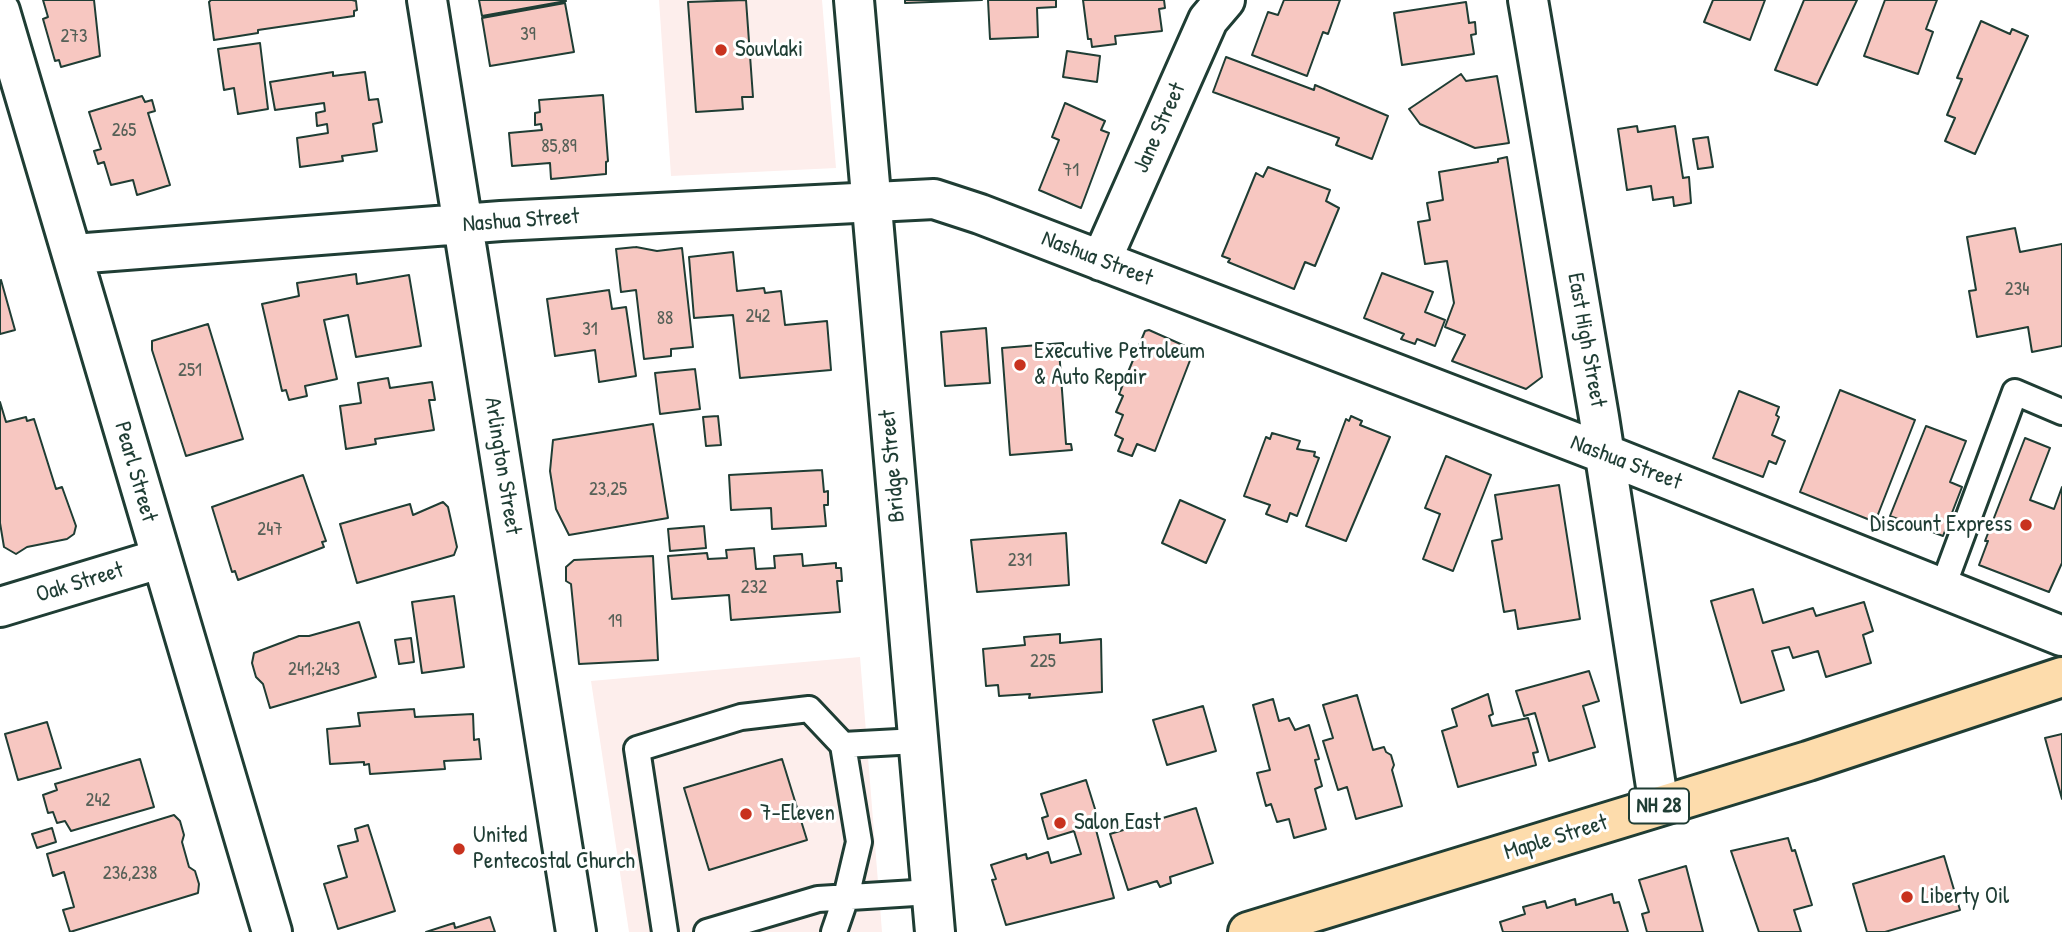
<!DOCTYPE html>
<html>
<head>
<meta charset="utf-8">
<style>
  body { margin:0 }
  canvas { display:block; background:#fff }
</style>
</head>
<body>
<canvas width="2062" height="932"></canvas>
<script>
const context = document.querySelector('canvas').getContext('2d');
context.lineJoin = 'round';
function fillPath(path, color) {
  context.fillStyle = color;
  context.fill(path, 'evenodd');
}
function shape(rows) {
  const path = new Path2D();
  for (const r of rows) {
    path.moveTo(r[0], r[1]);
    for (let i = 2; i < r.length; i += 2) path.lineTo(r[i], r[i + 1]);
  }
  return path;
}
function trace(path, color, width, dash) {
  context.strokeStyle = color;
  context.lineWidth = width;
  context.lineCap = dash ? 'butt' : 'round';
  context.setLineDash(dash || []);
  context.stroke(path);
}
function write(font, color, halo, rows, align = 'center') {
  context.font = font + ' "Patrick Hand",sans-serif';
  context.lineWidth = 6;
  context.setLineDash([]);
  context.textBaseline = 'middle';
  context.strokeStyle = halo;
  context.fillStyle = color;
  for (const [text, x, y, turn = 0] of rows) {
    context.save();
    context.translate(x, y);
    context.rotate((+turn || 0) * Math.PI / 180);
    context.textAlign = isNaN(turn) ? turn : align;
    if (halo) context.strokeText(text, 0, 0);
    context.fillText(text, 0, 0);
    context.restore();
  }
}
fillPath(shape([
  [659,0,822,0,836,168,671,176],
  [860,657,882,932,629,932,591,681]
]), '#fdeeec');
const building = shape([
  [43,0,94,0,100,56,61,67,59,60,55,61,43,19,48,17,43,0],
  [211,0,352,0,356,1,357,10,354,11,354,16,258,30,258,33,214,40,209,2,211,0],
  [479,0,565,0,566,1,482,16,479,0],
  [746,0,753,97,742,97,743,109,696,112,688,2,746,0],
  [905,0,982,0,905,3,905,0],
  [988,0,1056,0,1056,7,1037,8,1038,37,990,39,988,0],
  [1083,0,1164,0,1165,8,1159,9,1162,31,1115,36,1116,44,1092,47,1091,39,1088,39,1083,0],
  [1284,0,1340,0,1328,34,1323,32,1307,76,1252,55,1268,12,1278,15,1284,0],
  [1713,0,1765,0,1750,40,1704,22,1713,0],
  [1804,0,1857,0,1817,85,1775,70,1804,0],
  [1885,0,1937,0,1926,29,1933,32,1918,74,1864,56,1885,0],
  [1466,2,1469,23,1475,22,1476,34,1471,35,1474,54,1402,65,1394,13,1466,2],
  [565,3,574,52,490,66,482,18,565,3],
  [1981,21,2010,34,2012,29,2028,36,1975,154,1945,141,1955,118,1947,115,1962,79,1957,78,1981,21],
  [260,43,268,109,238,114,234,88,224,90,218,49,260,43],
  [1067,51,1100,56,1097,82,1063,77,1067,51],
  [1226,57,1314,90,1315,85,1388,116,1372,159,1336,145,1339,138,1213,92,1226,57],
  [333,72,333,76,365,72,369,100,378,99,382,122,373,124,377,151,342,156,343,161,300,167,297,138,328,133,327,124,317,126,316,113,325,111,324,103,275,110,270,82,333,72],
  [1461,74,1466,81,1497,76,1509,143,1475,148,1420,124,1409,109,1461,74],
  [603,95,608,161,606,162,606,174,551,179,550,163,512,166,509,133,542,130,541,124,535,125,535,113,540,112,539,100,603,95],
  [142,96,145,102,152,100,155,111,148,113,170,185,137,195,133,180,111,185,104,162,98,164,94,151,101,149,89,112,142,96],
  [1065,103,1105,121,1101,130,1109,133,1081,208,1039,190,1059,140,1052,137,1065,103],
  [1637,126,1638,132,1675,126,1683,178,1689,177,1691,203,1674,206,1673,197,1653,200,1651,186,1627,190,1618,129,1637,126],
  [1708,137,1713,167,1698,169,1693,139,1708,137],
  [1507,157,1542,377,1526,389,1452,361,1465,335,1445,327,1454,303,1447,261,1425,264,1418,222,1430,220,1427,203,1443,200,1439,172,1498,162,1498,159,1507,157],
  [1268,167,1330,190,1326,201,1339,208,1315,266,1305,262,1294,289,1228,262,1230,259,1222,256,1256,173,1263,177,1268,167],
  [2015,228,2020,252,2062,244,2062,346,2032,352,2028,327,1977,337,1969,291,1976,290,1967,237,2015,228],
  [636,247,657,251,682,248,693,347,671,349,671,356,644,359,636,290,621,292,616,249,636,247],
  [733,252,737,291,764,288,765,293,781,291,785,325,827,321,831,370,740,378,733,315,694,318,689,257,733,252],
  [1382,273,1433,292,1425,312,1445,320,1435,346,1417,339,1415,344,1401,339,1404,334,1364,318,1382,273],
  [356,274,357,284,409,275,421,346,356,357,348,315,324,320,337,379,305,386,307,396,289,400,286,390,282,391,262,304,299,296,297,283,356,274],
  [1,280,15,330,0,334,0,281,1,280],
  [609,290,612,309,626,307,636,376,599,382,595,350,555,356,547,299,609,290],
  [208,324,243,439,186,456,152,350,152,341,208,324],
  [986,328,990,383,945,386,941,332,986,328],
  [1149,330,1194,350,1155,451,1137,444,1132,456,1118,451,1123,439,1115,435,1123,415,1116,412,1123,396,1119,394,1145,331,1149,330],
  [1063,343,1063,349,1059,350,1066,444,1071,444,1072,450,1010,455,1002,348,1063,343],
  [695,369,700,409,660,414,655,373,695,369],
  [388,378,390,388,432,382,435,400,429,400,434,430,375,439,376,444,346,449,340,406,361,403,358,383,388,378],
  [1840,390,1915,420,1875,522,1800,492,1840,390],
  [1739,391,1779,407,1776,415,1779,417,1772,435,1785,441,1776,464,1769,461,1763,477,1713,458,1739,391],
  [0,402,6,422,26,417,27,421,34,419,56,489,62,487,76,526,74,534,67,539,27,547,16,554,4,547,0,523,0,402],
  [718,416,721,445,706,446,703,417,718,416],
  [1351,416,1362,421,1360,425,1390,437,1346,541,1306,526,1346,419,1349,421,1351,416],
  [653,424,668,518,569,535,556,509,550,471,553,440,653,424],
  [1926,426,1966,441,1950,482,1962,487,1943,536,1890,516,1926,426],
  [1272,433,1300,441,1297,449,1315,452,1314,456,1319,458,1297,516,1290,513,1287,522,1266,514,1270,505,1244,496,1266,437,1270,439,1272,433],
  [2025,438,2050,448,2030,500,2054,509,2062,487,2062,563,2049,592,1979,565,1988,541,1985,541,2025,438],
  [1446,456,1491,475,1453,571,1423,559,1440,514,1425,508,1446,456],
  [822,470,824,492,828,491,828,505,824,505,826,526,772,529,771,508,731,510,729,475,822,470],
  [303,475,326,541,322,542,324,547,238,580,235,571,232,572,212,507,303,475],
  [1559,485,1580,619,1518,629,1515,610,1504,612,1492,541,1502,539,1495,495,1559,485],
  [1180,500,1225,520,1206,563,1162,543,1180,500],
  [443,502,448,507,457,547,454,555,357,583,340,524,410,504,413,515,443,502],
  [704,526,706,548,670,551,668,529,704,526],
  [1066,533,1069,585,977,592,971,540,1066,533],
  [754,548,756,569,775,568,774,556,802,554,803,566,836,563,836,568,841,568,842,581,837,581,840,612,731,620,729,595,672,599,668,556,707,553,708,559,727,558,726,550,754,548],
  [653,556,658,660,579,664,571,584,566,581,566,567,574,560,653,556],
  [1753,589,1763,623,1813,608,1816,616,1864,602,1873,631,1863,635,1871,663,1826,677,1818,651,1793,658,1789,647,1772,651,1784,690,1741,703,1711,601,1753,589],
  [454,596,464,667,422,673,412,602,454,596],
  [359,622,376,677,270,708,263,684,256,677,252,663,254,653,299,636,309,636,359,622],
  [1060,634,1060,643,1101,639,1102,692,1029,698,1030,694,999,696,998,685,986,686,983,649,1025,645,1024,637,1060,634],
  [411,638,414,662,399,664,395,640,411,638],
  [1589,671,1599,701,1583,706,1595,747,1549,761,1535,713,1524,716,1516,691,1589,671],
  [1488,694,1493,714,1489,716,1492,726,1528,718,1538,752,1533,753,1536,765,1458,787,1442,731,1457,726,1452,709,1488,694],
  [1357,695,1373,750,1384,747,1386,752,1391,755,1394,765,1392,770,1402,806,1356,819,1347,787,1338,790,1323,741,1333,738,1323,705,1357,695],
  [1273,699,1279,721,1289,718,1295,730,1309,725,1319,759,1315,760,1322,786,1315,789,1326,829,1294,838,1289,819,1277,822,1271,804,1266,806,1257,773,1270,770,1253,705,1273,699],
  [1203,706,1216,751,1167,765,1153,720,1203,706],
  [414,709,415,717,473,714,474,740,479,739,481,759,444,761,445,769,370,774,369,764,364,765,364,762,330,764,327,729,360,726,358,713,414,709],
  [47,722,61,768,18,780,5,734,47,722],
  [2062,734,2062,799,2045,738,2062,734],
  [140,759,154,807,71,831,65,821,57,823,53,812,48,813,43,795,57,790,55,784,140,759],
  [782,759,807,840,709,870,684,788,782,759],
  [1086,780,1100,825,1095,826,1114,898,1006,925,992,880,996,879,991,865,1026,854,1027,859,1048,852,1051,863,1081,854,1074,831,1048,839,1042,818,1048,816,1041,794,1086,780],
  [1196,808,1213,863,1170,877,1171,883,1160,887,1157,881,1128,890,1110,834,1196,808],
  [174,815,180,821,184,835,182,842,189,867,195,871,199,884,198,893,70,932,63,910,74,907,64,872,53,876,47,854,174,815],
  [368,825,395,911,338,929,324,884,347,877,338,846,358,841,355,829,368,825],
  [52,828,56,842,37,848,32,834,52,828],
  [1788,838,1792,851,1795,850,1812,905,1794,910,1801,932,1759,932,1731,851,1788,838],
  [1944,856,1960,910,1885,932,1867,932,1853,884,1944,856],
  [1686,866,1703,932,1647,932,1642,914,1649,912,1639,880,1686,866],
  [1612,894,1614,903,1619,902,1628,932,1503,932,1500,922,1525,914,1523,907,1545,901,1547,908,1575,899,1576,905,1612,894],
  [490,917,495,932,426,932,454,923,455,928,490,917]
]);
fillPath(building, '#f7c7c1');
trace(building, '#1f3d34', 2);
const service = shape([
  [1942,589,2015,392,2062,412],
  [665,932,637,749,741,717,809,709,843,745,917,741],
  [707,932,818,899,931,892],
  [834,932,846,897,859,842,843,745]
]);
const minor = shape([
  [427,0,576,932],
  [1528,0,1599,417,1659,806],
  [0,11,272,932],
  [74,254,501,221,934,199,980,214,1605,454,2062,636],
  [1101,261,1208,20,1225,0],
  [0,607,159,559]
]);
const secondary = shape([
  [854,0,935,932]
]);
const primary = shape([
  [1248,932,1808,761,2062,677]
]);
trace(service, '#1f3d34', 30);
trace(minor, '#1f3d34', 44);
trace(secondary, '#1f3d34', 44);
trace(primary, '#1f3d34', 44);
trace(service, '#fff', 24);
trace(minor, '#fff', 38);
trace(secondary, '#fff', 38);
trace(primary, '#fddcac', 38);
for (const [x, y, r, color] of [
  [721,50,7,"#c8321e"],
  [1020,365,7,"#c8321e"],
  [2026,525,7,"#c8321e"],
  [746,814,7,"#c8321e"],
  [1060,823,7,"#c8321e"],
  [459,849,7,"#c8321e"],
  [1907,897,7,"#c8321e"]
]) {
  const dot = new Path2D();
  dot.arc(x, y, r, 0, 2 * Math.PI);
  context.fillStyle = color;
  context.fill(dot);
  trace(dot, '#fff', 2.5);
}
write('19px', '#556057', null, [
  ["39",528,35],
  ["273",74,37],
  ["265",124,131],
  ["85,89",559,147],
  ["71",1071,171],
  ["234",2017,290],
  ["242",758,317],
  ["88",665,319],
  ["31",590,330],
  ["251",190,371],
  ["23,25",608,490],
  ["247",270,530],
  ["231",1020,561],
  ["232",754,588],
  ["19",615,622],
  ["225",1043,662],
  ["241;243",314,670],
  ["242",98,801],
  ["236,238",130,874]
]);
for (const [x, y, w] of [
  [1659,806,60]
]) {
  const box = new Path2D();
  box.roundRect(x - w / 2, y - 17.5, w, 35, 5);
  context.fillStyle = '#fff';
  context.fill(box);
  trace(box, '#1f3d34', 2);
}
write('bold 21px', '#1f3d34', null, [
  ["NH 28",1659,806]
]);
write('23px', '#1f3d34', '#fff', [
  ["Souvlaki",735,50],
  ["Executive Petroleum",1034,352],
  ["& Auto Repair",1034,378],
  ["Discount Express",2012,525,"right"],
  ["7-Eleven",760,814],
  ["Salon East",1074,823],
  ["United",473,836],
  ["Pentecostal Church",473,862],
  ["Liberty Oil",1921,897]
], 'left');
write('23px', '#1f3d34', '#fff', [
  ["Jane Street",1160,128,-66],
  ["Nashua Street",521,221,-4],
  ["Nashua Street",1097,259,21],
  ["East High Street",1586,340,80],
  ["Nashua Street",1626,463,21],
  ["Arlington Street",502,466,81],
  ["Bridge Street",893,466,-95],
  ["Pearl Street",135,472,74],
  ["Oak Street",80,583,-17],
  ["Maple Street",1556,838,-17]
]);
</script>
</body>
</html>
